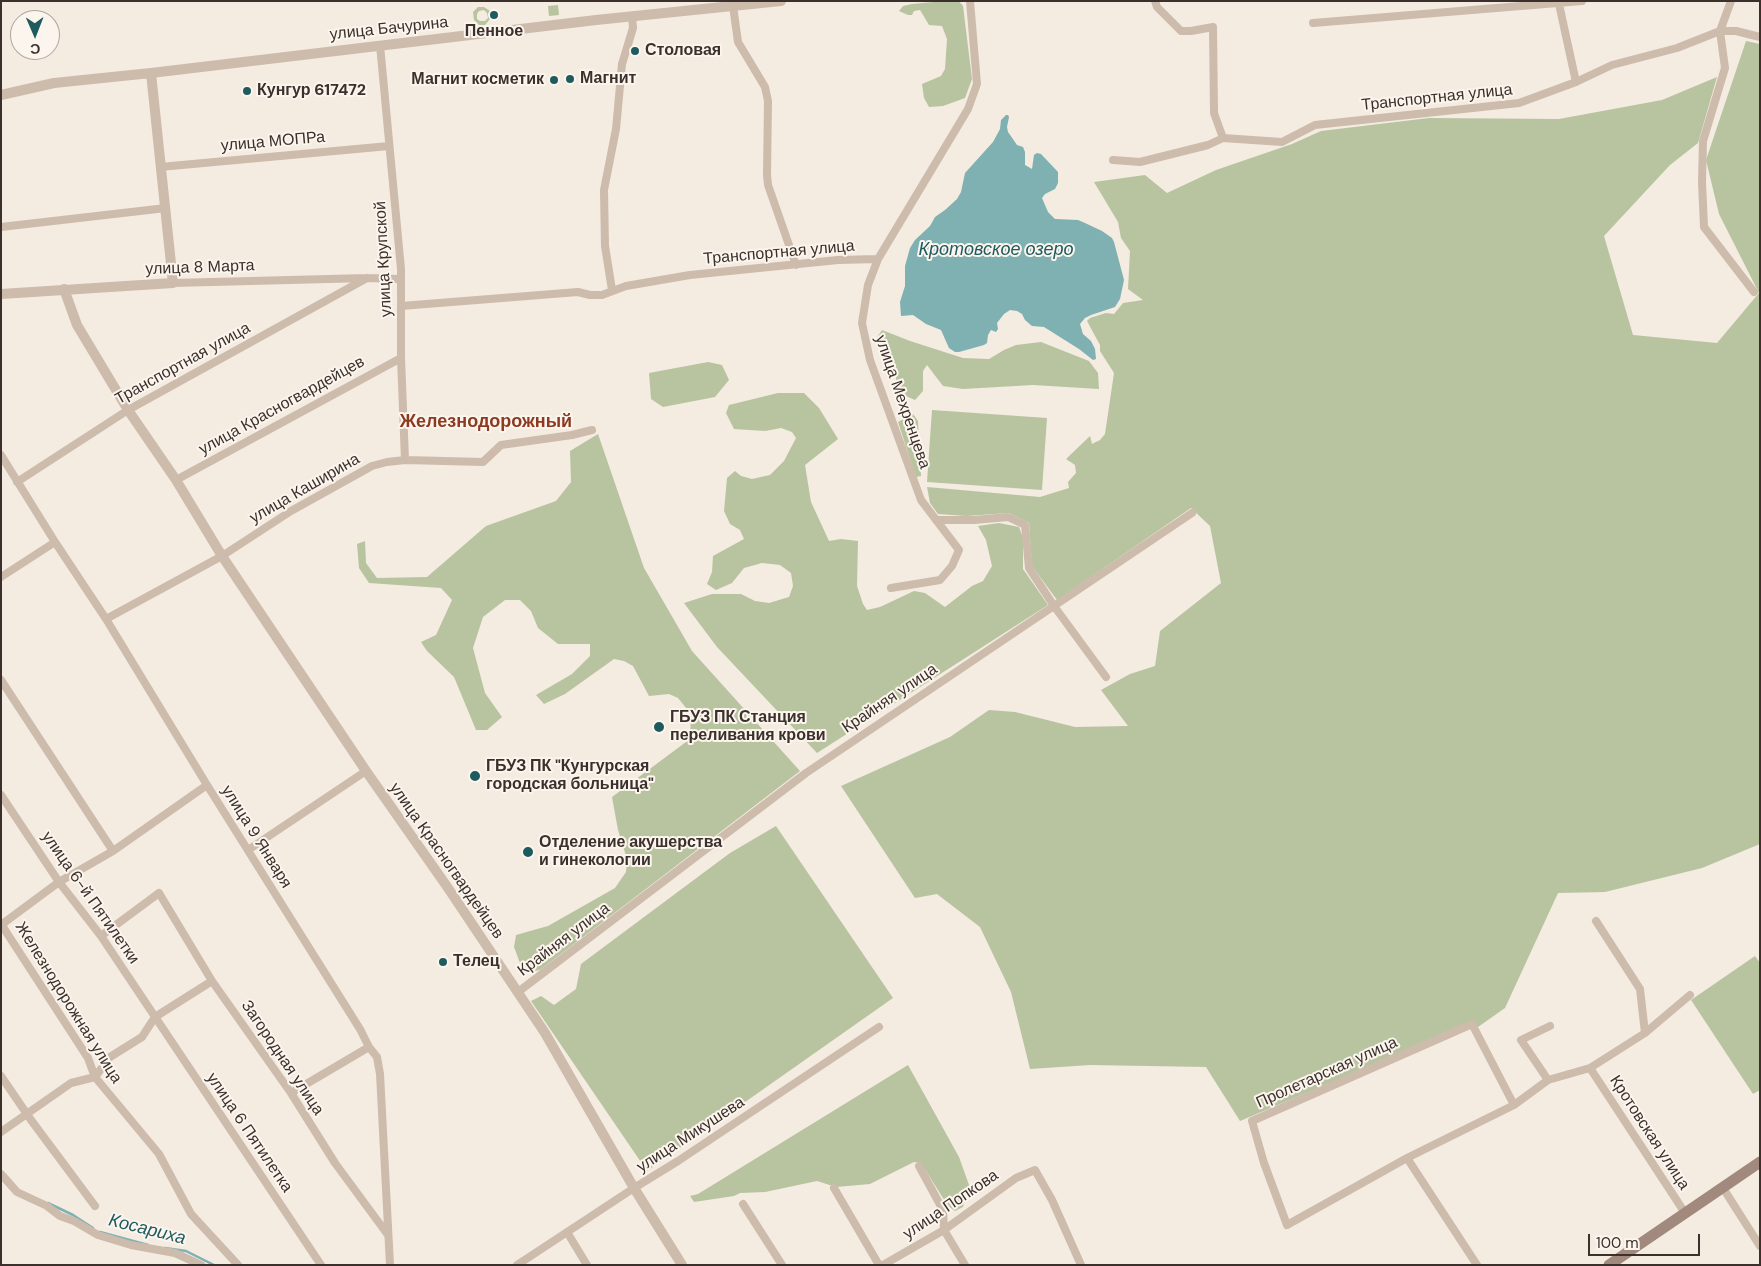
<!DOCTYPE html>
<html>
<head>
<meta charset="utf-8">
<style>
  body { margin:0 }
  #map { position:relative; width:1761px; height:1266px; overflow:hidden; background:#f4ebe1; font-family:"DM Sans",sans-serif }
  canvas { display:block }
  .frame { position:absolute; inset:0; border:2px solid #3b302b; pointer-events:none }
  .north { position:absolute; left:10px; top:10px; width:50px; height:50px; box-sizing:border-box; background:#fbf5ee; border:1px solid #aea6a0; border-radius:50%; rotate:179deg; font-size:14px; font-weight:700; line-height:20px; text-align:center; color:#3b302b }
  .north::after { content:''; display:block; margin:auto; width:18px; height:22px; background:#1f5a5e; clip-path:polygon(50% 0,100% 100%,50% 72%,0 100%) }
  .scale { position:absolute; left:1588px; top:1234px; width:112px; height:22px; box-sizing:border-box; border:2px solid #3b302b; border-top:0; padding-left:6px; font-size:15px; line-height:18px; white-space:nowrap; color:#3b302b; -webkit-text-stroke:4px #fbf5ee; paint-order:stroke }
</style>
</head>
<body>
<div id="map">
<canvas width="1761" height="1266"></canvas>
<div class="frame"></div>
<div class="north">С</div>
<div class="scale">100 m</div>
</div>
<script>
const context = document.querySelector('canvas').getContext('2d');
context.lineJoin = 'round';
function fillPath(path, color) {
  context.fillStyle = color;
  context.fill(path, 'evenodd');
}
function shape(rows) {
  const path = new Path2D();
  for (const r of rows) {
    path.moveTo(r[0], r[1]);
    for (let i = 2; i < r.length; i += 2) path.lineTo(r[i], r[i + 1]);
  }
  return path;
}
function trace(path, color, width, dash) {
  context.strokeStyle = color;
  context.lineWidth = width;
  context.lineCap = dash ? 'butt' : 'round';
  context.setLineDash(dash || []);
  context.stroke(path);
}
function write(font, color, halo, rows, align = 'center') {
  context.font = font + ' "DM Sans",sans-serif';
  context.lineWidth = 4;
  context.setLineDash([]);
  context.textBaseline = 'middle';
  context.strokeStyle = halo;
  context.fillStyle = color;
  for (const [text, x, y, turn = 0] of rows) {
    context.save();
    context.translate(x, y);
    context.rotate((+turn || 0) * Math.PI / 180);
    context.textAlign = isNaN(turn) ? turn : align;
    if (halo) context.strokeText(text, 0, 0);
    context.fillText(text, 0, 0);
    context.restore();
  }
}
fillPath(shape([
  [944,1,959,1,963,6,972,79,965,98,943,106,929,107,924,98,922,84,941,76,945,69,947,39,942,26,929,25,920,10,914,11,912,15,908,15,899,11,903,6,912,4],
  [558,5,559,15,549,16,548,6],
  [478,7,484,7,490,11,490,19,485,25,479,25,474,20,473,12],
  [484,10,487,13,488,18,485,21,480,21,477,19,477,14,479,11],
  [1746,41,1760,44,1760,844,1702,868,1605,892,1558,893,1505,1008,1478,1027,1470,1021,1365,1068,1240,1121,1206,1067,1090,1065,1030,1069,1011,992,980,927,937,894,915,898,841,786,950,737,989,710,1015,712,1075,727,1128,726,1101,690,1130,674,1155,666,1160,631,1221,583,1210,526,1191,508,1057,600,1032,566,1029,523,1009,513,966,516,938,514,930,503,927,487,1040,497,1069,488,1068,482,1076,473,1075,465,1066,459,1090,436,1092,444,1100,440,1105,434,1114,373,1100,351,1100,345,1087,321,1090,318,1106,313,1114,314,1123,303,1143,300,1128,289,1130,251,1121,238,1118,222,1094,182,1145,175,1167,193,1216,170,1292,144,1321,131,1429,118,1559,119,1662,100,1717,77,1698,143,1670,165,1604,236,1633,335,1717,343,1759,293,1719,214,1706,160],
  [882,330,910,341,963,358,989,359,1004,350,1016,345,1041,342,1089,361,1098,373,1099,389,1033,385,963,389,943,386,927,365,923,371,923,391,915,400,897,392,895,365,890,352,876,339],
  [708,362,722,365,729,380,715,397,663,407,651,399,649,373],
  [778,393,804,393,819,408,838,439,805,465,811,502,829,541,841,539,858,541,857,586,863,604,867,610,880,607,914,591,925,593,945,607,972,586,983,581,992,566,986,540,978,526,999,523,1019,527,1023,538,1023,569,1048,605,817,753,717,647,684,603,712,594,741,594,755,601,769,603,789,597,793,586,791,573,780,565,762,563,744,568,732,583,716,590,707,584,712,572,713,556,744,539,740,530,730,524,724,511,727,478,735,471,741,476,752,479,770,475,784,461,796,438,792,432,781,428,765,431,734,429,726,413,729,405],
  [932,410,1047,418,1042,490,927,482],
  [913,414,918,421,921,476,916,477,898,422],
  [598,434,644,568,692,651,800,771,540,970,528,972,520,963,514,947,516,935,548,926,615,888,626,872,627,859,618,830,612,797,690,739,691,714,678,698,669,694,649,696,633,666,624,661,614,659,565,694,544,704,536,695,572,674,590,656,590,644,558,644,538,628,531,611,520,600,505,600,483,617,473,648,485,693,502,717,487,730,476,730,454,677,427,651,421,642,436,635,452,600,441,588,369,583,359,568,357,544,365,541,366,563,377,578,427,577,486,526,556,501,571,482,570,451],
  [776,826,893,998,647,1171,531,1001,541,996,554,1005,576,989,581,964,730,853],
  [1755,956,1760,963,1760,1090,1753,1094,1691,1000],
  [908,1065,959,1157,969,1185,963,1207,955,1211,948,1206,921,1163,914,1162,870,1184,836,1187,817,1181,765,1192,740,1193,734,1196,694,1202,690,1196,698,1194]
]), '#b8c4a0');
fillPath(shape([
  [1006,115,1008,115,1009,117,1007,127,1008,132,1017,145,1023,147,1025,152,1025,165,1032,169,1034,155,1037,153,1041,154,1058,172,1058,183,1055,189,1045,194,1042,198,1048,212,1055,219,1078,220,1085,223,1102,231,1112,238,1114,242,1124,280,1120,299,1115,307,1091,315,1085,318,1080,324,1083,334,1091,341,1095,349,1096,359,1093,360,1079,349,1044,327,1032,326,1025,320,1022,314,1017,311,1010,310,1004,314,997,323,998,329,996,332,991,330,988,335,987,343,984,345,959,352,955,352,949,348,941,330,926,324,913,315,901,316,900,302,905,286,905,266,910,248,915,240,930,226,935,217,945,210,957,199,961,192,965,173,993,142,1000,129,1001,120]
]), '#7fb0b2');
trace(shape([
  [48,1203,73,1215,93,1228],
  [100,1232,148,1245],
  [165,1248,186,1251,214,1265]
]), '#7fb0b2', 2.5);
trace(shape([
  [1155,1,1157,7,1181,31,1191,31,1213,27,1214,113,1223,138],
  [1731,1,1720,31,1725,68,1703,141,1702,182,1704,227,1754,292],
  [1559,4,1576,82],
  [733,6,738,42,765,87,768,101,767,175,768,185,796,265],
  [1313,23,1582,1],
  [380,45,401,269,401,358,405,460],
  [1113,160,1140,162,1208,145,1223,138,1282,142,1315,125,1519,103,1576,82,1612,65,1677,48,1720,31,1736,31,1760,37],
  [160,167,389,146],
  [1,227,166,208],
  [173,283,367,278,400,279],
  [612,290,605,246,604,190,616,129,622,64,633,28,632,16],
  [401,306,578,292,590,295,602,295,626,286,690,275,838,260,878,259],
  [1,455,55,542,106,619,207,785,360,1029,369,1047,377,1057,380,1074,390,1265],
  [176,480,401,358],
  [17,482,128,410,367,278],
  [936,520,974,520,1008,517,1025,525,1029,568,1054,606,1106,677],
  [1,577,55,542],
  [891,588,940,580,952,566,959,550,921,500,870,360,862,323,868,285,878,259,968,109,977,84,970,1],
  [106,619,222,556,291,511,372,466,387,462,405,460,483,462,501,445,572,435,592,430],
  [1,680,113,851],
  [1,795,59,882,101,936,321,1265],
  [248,850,366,771],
  [1596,921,1640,989,1645,1033],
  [1,924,88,1058,95,1077,159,1154,191,1214,238,1265],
  [1,928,5,922,59,882,113,851,207,785],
  [101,936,159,893,212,981,291,1093,335,1163,388,1235],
  [518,992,806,773,1192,513],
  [1590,1068,1685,1213],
  [1,1076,31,1120,95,1206],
  [1548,1080,1521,1040,1550,1026],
  [291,1093,369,1047],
  [1514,1105,1472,1024,1252,1121,1264,1163,1287,1225,1407,1158,1514,1105,1548,1080,1590,1068,1645,1033,1690,995],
  [1,1132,71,1083,95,1077,110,1057,142,1037,155,1017,212,981],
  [1407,1158,1477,1265],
  [919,1166,943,1210,944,1230,965,1265],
  [1,1174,17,1192,47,1206,60,1216,74,1221,98,1235,131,1245,175,1253,201,1265],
  [834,1188,879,1265],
  [1723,1188,1760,1246],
  [743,1204,782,1265],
  [567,1232,587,1265],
  [517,1265,634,1188,678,1161,879,1027],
  [883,1265,944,1230,1016,1178,1035,1170,1052,1200,1081,1265]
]), '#cdbbac', 8);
trace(shape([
  [1,95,54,83,151,73,596,20,781,1],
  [64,289,77,325,128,410,176,480,222,556,366,771,448,888,545,1033,634,1188,682,1265],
  [1,294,173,283,151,73]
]), '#cdbbac', 10);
trace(shape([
  [1609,1265,1760,1162]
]), '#a18a7d', 11);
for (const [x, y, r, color] of [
  [494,15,5,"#1f5a5e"],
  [635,51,5,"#1f5a5e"],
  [570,79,5,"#1f5a5e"],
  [554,80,5,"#1f5a5e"],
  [247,91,5,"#1f5a5e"],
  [659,727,6,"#1f5a5e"],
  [475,776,6,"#1f5a5e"],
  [528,852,6,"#1f5a5e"],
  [443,962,5,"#1f5a5e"]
]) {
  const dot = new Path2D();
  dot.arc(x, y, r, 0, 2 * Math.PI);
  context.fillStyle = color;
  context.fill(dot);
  trace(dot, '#fbf5ee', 2);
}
write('16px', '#3b302b', '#fbf5ee', [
  ["улица Бачурина",389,29,-6],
  ["Транспортная улица",1437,98,-6],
  ["улица МОПРа",273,142,-5],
  ["Транспортная улица",779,253,-5],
  ["улица Крупской",384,259,-93],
  ["улица 8 Марта",200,268,-2],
  ["Транспортная улица",183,364,-29],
  ["улица Мехренцева",902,402,71],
  ["улица Красногвардейцев",282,406,-29],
  ["улица Каширина",305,489,-30],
  ["Крайняя улица",890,699,-34],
  ["улица 9 Января",256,837,58],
  ["улица Красногвардейцев",446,861,55],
  ["улица 6-й Пятилетки",90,898,55],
  ["Крайняя улица",564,940,-37],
  ["Железнодорожная улица",68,1003,58],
  ["Загородная улица",282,1058,56],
  ["Пролетарская улица",1327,1073,-24],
  ["улица 6 Пятилетка",249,1133,56],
  ["Кротовская улица",1649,1133,57],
  ["улица Микушева",691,1135,-33],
  ["улица Попкова",951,1205,-34]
]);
write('bold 16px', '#3b302b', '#fbf5ee', [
  ["Пенное",494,32,"center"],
  ["Столовая",645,51],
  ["Магнит",580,79],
  ["Магнит косметик",544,80,"right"],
  ["Кунгур 617472",257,91],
  ["ГБУЗ ПК Станция",670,718],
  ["переливания крови",670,736],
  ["ГБУЗ ПК \"Кунгурская",486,767],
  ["городская больница\"",486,785],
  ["Отделение акушерства",539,843],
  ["и гинекологии",539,861],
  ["Телец",453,962]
], 'left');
write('italic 18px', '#1f5a5e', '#fbf5ee', [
  ["Кротовское озеро",996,250],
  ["Косариха",147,1230,14]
]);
write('bold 18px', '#8c3b22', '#fbf5ee', [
  ["Железнодорожный",486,422]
]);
</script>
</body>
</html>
